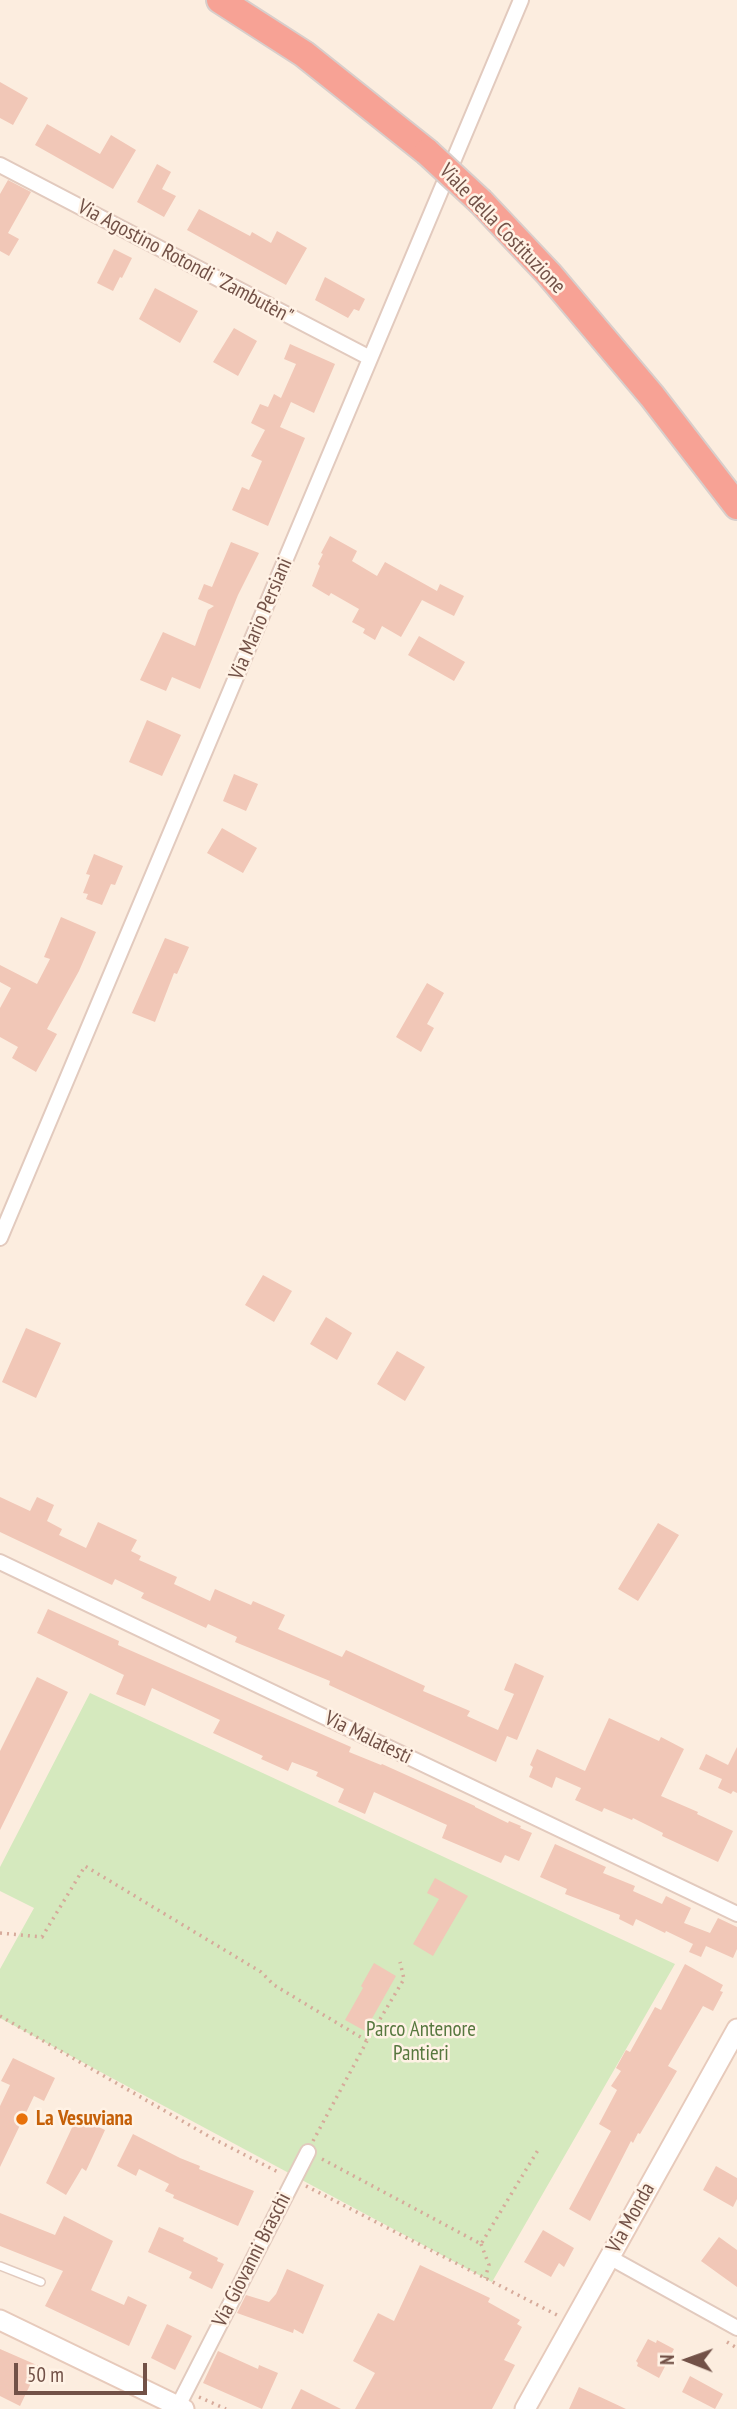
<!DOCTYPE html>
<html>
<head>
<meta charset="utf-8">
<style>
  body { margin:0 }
  #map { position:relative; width:737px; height:2409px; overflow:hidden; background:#fceddf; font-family:"PT Sans Narrow",sans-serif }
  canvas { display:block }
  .north { position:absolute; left:653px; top:2325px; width:70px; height:70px; -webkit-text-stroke:5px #fff2e5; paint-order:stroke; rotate:271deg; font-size:19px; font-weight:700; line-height:28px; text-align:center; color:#725147 }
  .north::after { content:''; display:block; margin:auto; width:24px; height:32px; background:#725147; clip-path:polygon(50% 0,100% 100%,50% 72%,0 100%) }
  .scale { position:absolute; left:14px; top:2363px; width:133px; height:32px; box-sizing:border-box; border:4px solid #725147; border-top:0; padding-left:9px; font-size:21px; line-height:24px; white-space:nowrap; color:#725147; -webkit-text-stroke:5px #fff2e5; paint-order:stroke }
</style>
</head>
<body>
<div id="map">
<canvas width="737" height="2409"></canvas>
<div class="north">N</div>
<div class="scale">50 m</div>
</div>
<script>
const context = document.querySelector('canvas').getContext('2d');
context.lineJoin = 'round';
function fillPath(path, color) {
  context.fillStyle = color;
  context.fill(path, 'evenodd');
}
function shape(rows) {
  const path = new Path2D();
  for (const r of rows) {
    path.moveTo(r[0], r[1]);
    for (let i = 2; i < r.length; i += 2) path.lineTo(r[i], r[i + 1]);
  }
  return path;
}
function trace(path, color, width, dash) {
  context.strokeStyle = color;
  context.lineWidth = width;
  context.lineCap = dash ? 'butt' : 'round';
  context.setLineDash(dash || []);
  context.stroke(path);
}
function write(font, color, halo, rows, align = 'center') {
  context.font = font + ' "PT Sans Narrow",sans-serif';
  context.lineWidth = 5;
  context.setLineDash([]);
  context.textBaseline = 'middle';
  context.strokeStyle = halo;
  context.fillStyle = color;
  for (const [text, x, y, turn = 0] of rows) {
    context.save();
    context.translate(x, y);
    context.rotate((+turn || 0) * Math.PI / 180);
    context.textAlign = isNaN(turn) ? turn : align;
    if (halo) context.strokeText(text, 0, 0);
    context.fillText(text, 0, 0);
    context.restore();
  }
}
fillPath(shape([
  [90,1693,675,1964,492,2282,0,2018,0,1969,34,1908,0,1891,0,1867]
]), '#d5e9be');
fillPath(shape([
  [0,82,28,98,13,125,0,118],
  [47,124,100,154,111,135,136,150,113,189,35,145],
  [157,164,171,172,162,189,176,196,164,217,137,202],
  [8,180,31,192,8,233,19,239,9,256,0,251,0,194],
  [199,209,250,236,252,232,271,243,277,231,307,248,286,285,187,230],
  [114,249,132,258,122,278,120,277,113,291,97,283],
  [325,277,365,299,359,311,354,309,348,318,315,300],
  [155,288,198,311,180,343,139,319],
  [234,328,257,341,238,376,213,362],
  [290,344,335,364,314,413,291,402,280,427,305,438,268,526,232,510,242,487,249,490,262,461,251,456,265,430,251,423,260,404,268,407,274,394,281,398,296,364,284,359],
  [330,536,357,551,352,561,377,576,385,562,437,591,440,584,464,596,454,616,422,600,401,637,382,626,375,640,363,633,365,629,352,622,359,609,331,593,329,596,312,586,320,566,318,564,323,554,321,553],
  [231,542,259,553,238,595,200,689,172,677,166,691,140,680,163,632,195,646,208,610,214,606,198,599,204,584,212,587],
  [419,636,465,662,454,681,408,655],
  [147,720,181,735,162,776,129,762],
  [234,774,258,784,246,811,223,801],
  [222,828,257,848,243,873,207,853],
  [94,854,123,866,115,885,111,884,102,905,86,899,88,894,83,893,90,875,86,874],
  [61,917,96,932,79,971,47,1029,57,1034,36,1072,12,1058,18,1047,0,1037,0,1008,11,988,0,982,0,965,37,984,50,959,44,957],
  [165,938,189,947,177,974,174,973,155,1022,132,1013],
  [427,983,444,993,427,1024,434,1028,421,1052,396,1037],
  [263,1275,292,1291,274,1322,245,1305],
  [326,1317,352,1333,337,1360,310,1344],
  [26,1328,61,1343,36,1398,2,1382],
  [397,1351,425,1367,405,1401,377,1384],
  [0,1497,30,1511,37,1497,54,1505,47,1521,62,1529,59,1535,86,1548,98,1522,137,1540,131,1551,141,1556,139,1560,177,1577,174,1584,210,1601,215,1589,251,1605,253,1601,285,1615,278,1629,342,1657,346,1650,425,1686,423,1691,470,1711,467,1716,498,1730,514,1694,504,1690,515,1663,544,1676,517,1740,507,1736,496,1762,329,1685,330,1681,235,1642,237,1637,208,1624,206,1628,141,1598,144,1593,115,1579,112,1585,0,1532],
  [658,1523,679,1535,638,1601,618,1589],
  [48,1609,119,1641,118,1645,351,1747,349,1752,381,1765,382,1764,475,1806,475,1807,508,1823,509,1821,521,1826,520,1828,532,1833,519,1861,505,1855,501,1863,442,1838,447,1825,374,1792,365,1814,338,1802,344,1789,316,1776,318,1772,292,1762,288,1771,261,1759,263,1756,213,1733,220,1720,152,1688,145,1706,116,1694,124,1675,37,1633],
  [37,1677,68,1692,0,1830,0,1751],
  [609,1718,659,1741,661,1737,684,1749,661,1796,698,1812,697,1814,733,1831,718,1862,662,1836,663,1833,633,1818,632,1820,604,1808,602,1812,575,1800,581,1788,556,1777,552,1788,529,1777,533,1767,530,1765,537,1749,585,1771],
  [737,1747,737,1793,733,1791,731,1794,718,1788,722,1779,699,1769,706,1754,728,1765],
  [555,1844,606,1867,603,1873,635,1886,633,1891,662,1904,666,1896,691,1908,684,1923,710,1933,718,1918,737,1927,737,1949,733,1958,706,1946,701,1957,689,1952,693,1944,666,1931,665,1933,636,1919,633,1926,619,1919,620,1915,565,1894,567,1889,540,1877],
  [435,1878,468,1896,433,1956,413,1944,439,1899,427,1893],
  [374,1963,396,1976,365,2031,345,2020,363,1988,361,1986],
  [685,1964,723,1985,720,1991,723,1992,713,2011,703,2006,668,2066,677,2071,640,2134,638,2133,633,2143,631,2141,590,2221,569,2209,611,2131,599,2124,617,2090,611,2086,621,2071,616,2068,626,2050,630,2052,655,2007,661,2010],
  [13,2058,55,2078,44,2101,34,2096,0,2167,0,2106,10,2085,1,2081],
  [77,2117,105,2130,86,2171,82,2168,66,2195,46,2183],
  [133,2134,180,2158,200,2166,199,2169,254,2191,238,2226,173,2198,174,2195,165,2191,169,2184,139,2169,136,2176,117,2166],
  [716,2166,737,2178,737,2199,733,2207,703,2190],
  [0,2213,55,2235,64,2216,113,2241,91,2290,124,2305,128,2296,147,2305,129,2346,45,2306,63,2271,0,2246],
  [159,2227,184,2238,183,2241,218,2258,217,2261,224,2264,212,2289,189,2278,192,2272,148,2252],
  [543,2230,574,2248,564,2267,559,2263,551,2277,524,2262],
  [719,2237,737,2250,737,2287,701,2261],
  [420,2265,490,2298,488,2302,520,2320,517,2324,522,2327,504,2360,515,2365,492,2409,355,2409,375,2373,353,2361,378,2313,394,2321],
  [287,2269,324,2285,303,2334,294,2329,293,2333,237,2313,246,2295,269,2302,276,2294],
  [167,2324,192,2336,175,2370,151,2358],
  [648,2339,656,2343,657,2340,674,2349,659,2378,637,2366,638,2363,636,2361],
  [0,2349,39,2366,20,2406,0,2396],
  [218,2351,258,2369,259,2365,278,2373,262,2409,203,2383],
  [690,2376,723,2394,715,2409,682,2392],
  [579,2387,626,2409,569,2409],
  [301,2389,341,2409,291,2409]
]), '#f1c7b7');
const lane = shape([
  [0,2266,41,2282]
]);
const street = shape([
  [0,165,370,358],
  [0,1238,521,0],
  [0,1562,737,1914],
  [609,2257,737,2328],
  [178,2406,308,2152]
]);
const secondary = shape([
  [0,2320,184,2409],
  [525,2409,737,2029]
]);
const highway = shape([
  [220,0,304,54,427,152],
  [481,202,549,274,652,396,737,506]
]);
trace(lane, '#e2cabe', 10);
trace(street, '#e2cabe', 18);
trace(secondary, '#e7cabb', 23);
trace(highway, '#d8cecb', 30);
trace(shape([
  [0,1933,42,1937,85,1866,261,1972,274,1985,367,2041,404,1979,400,1962],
  [0,2016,210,2137,280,2173],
  [313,2141,367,2041],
  [322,2159,481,2244,538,2150],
  [306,2186,557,2315],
  [481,2244,489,2265,485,2278],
  [727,2342,737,2348],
  [199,2397,226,2409]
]), '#d6aa9a', 3.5, [2, 5]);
trace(lane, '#fff', 7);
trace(street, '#fff', 14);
trace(secondary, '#fff', 19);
trace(highway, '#f7a295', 26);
const highwayBridge = shape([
  [427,152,481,202]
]);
trace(highwayBridge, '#d8cecb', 30, []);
trace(highwayBridge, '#f7a295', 26);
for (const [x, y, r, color] of [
  [22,2119,7,"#e8710a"]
]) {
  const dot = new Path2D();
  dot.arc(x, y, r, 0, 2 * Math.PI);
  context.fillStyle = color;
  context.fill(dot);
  trace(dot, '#fff2e5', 2.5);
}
write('21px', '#725147', '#fff2e5', [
  ["Viale della Costituzione",502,229,46],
  ["Via Agostino Rotondi \"Zambutèn\"",185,262,28],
  ["Via Mario Persiani",261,619,-67],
  ["Via Malatesti",368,1738,26],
  ["Via Monda",631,2218,-61],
  ["Via Giovanni Braschi",252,2260,-63]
]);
write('21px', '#57783f', '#fff2e5', [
  ["Parco Antenore",421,2030],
  ["Pantieri",421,2054]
]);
write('bold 21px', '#c56008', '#fff2e5', [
  ["La Vesuviana",36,2119]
], 'left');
</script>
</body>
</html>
